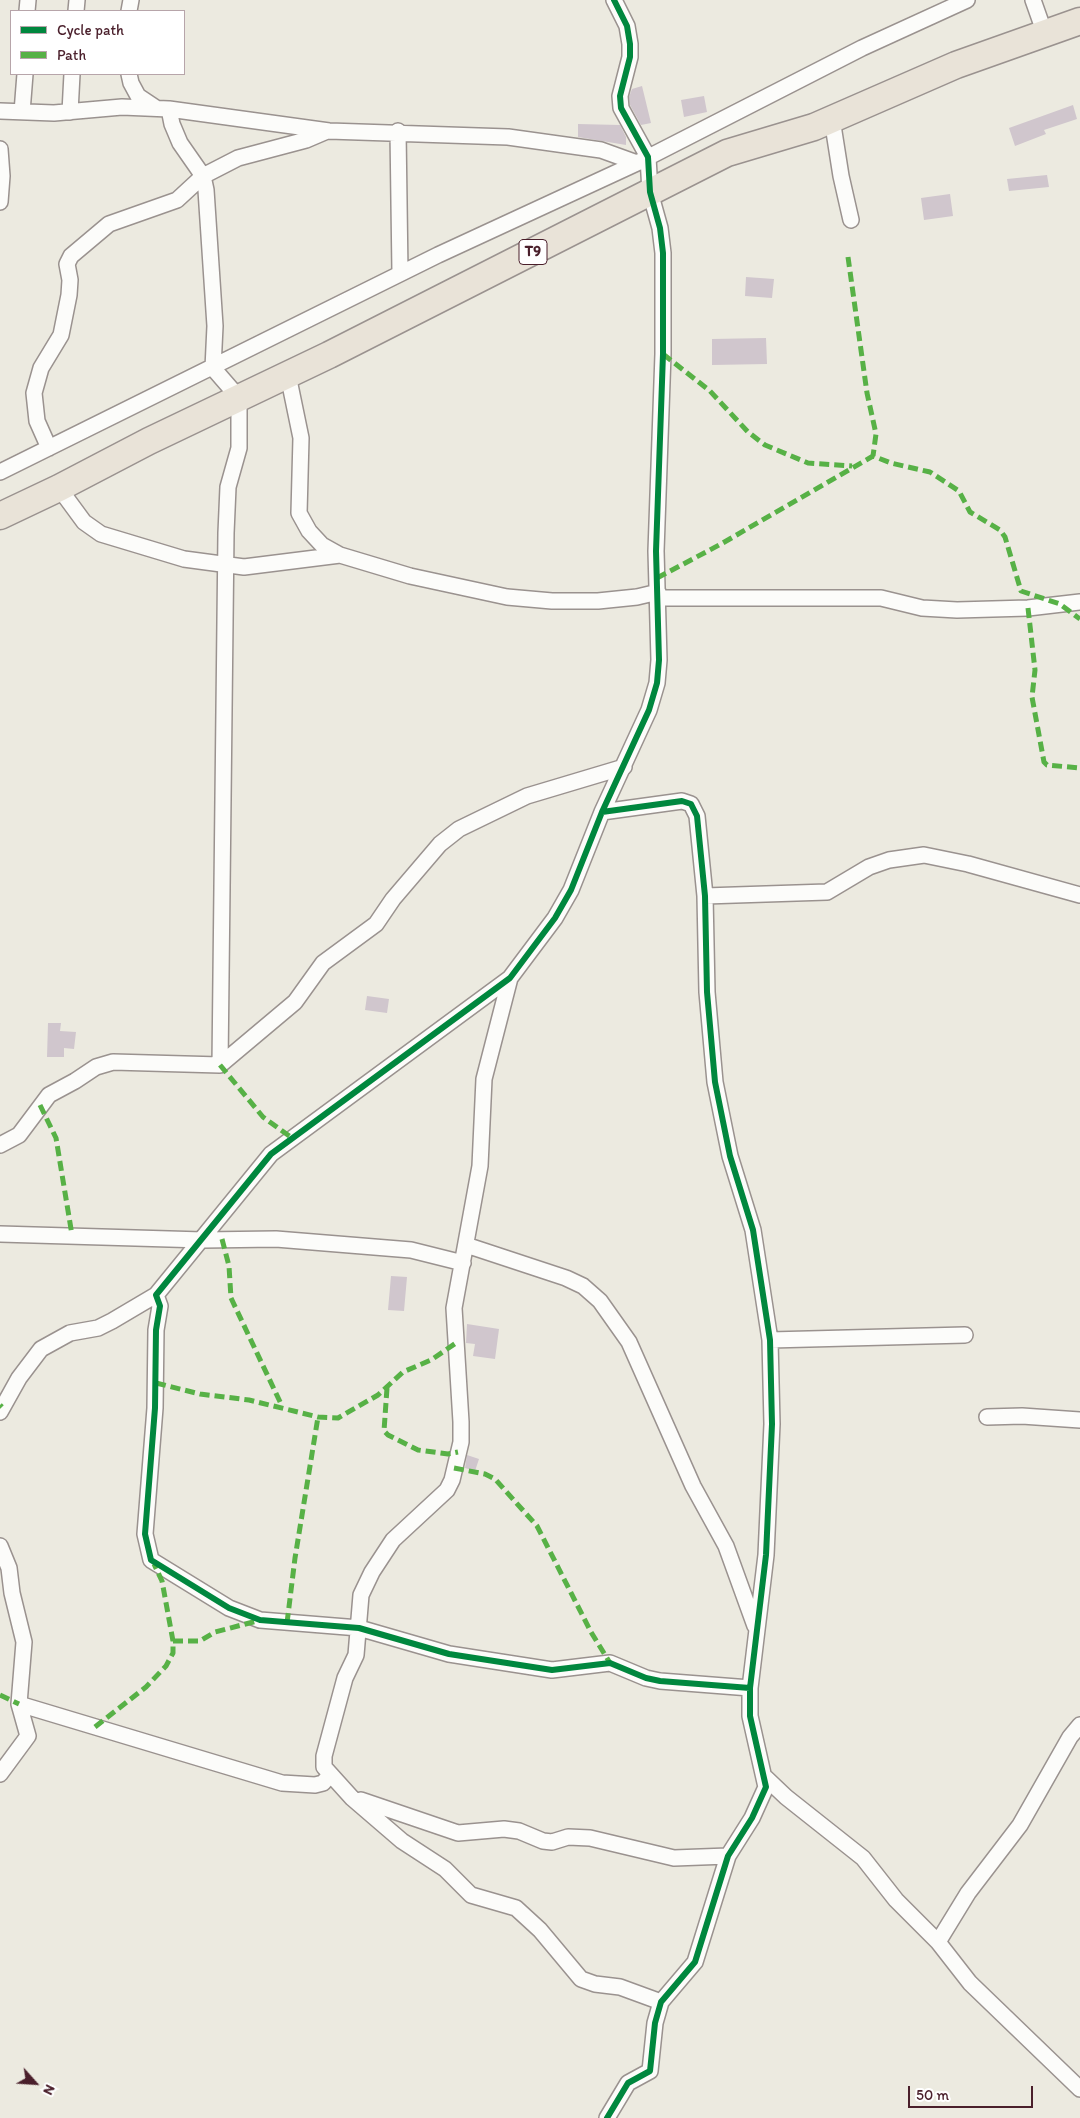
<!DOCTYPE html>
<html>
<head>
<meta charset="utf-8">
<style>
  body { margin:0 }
  #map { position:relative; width:1080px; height:2118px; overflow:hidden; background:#eceae0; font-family:Itim,sans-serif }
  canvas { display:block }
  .legend { position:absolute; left:10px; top:10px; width:175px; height:65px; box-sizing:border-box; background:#fff; border:1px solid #b7a5aa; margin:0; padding:6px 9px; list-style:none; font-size:15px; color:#4a1f2b }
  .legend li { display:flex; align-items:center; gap:10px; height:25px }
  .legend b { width:25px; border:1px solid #b7a5aa }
  .north { position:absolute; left:10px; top:2058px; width:50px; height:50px; -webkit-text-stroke:4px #fff; paint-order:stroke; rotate:116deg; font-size:14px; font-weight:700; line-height:20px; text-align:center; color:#4a1f2b }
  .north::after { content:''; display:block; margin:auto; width:18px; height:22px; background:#4a1f2b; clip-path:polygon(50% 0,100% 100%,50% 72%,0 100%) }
  .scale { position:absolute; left:908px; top:2086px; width:125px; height:22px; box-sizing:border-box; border:2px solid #4a1f2b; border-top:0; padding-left:6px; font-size:15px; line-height:18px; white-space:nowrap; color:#4a1f2b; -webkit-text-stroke:4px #fff; paint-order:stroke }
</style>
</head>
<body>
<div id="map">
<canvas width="1080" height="2118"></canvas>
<ul class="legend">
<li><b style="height:6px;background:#00873e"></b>Cycle path</li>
<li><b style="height:6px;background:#57b146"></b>Path</li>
</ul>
<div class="north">N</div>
<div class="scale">50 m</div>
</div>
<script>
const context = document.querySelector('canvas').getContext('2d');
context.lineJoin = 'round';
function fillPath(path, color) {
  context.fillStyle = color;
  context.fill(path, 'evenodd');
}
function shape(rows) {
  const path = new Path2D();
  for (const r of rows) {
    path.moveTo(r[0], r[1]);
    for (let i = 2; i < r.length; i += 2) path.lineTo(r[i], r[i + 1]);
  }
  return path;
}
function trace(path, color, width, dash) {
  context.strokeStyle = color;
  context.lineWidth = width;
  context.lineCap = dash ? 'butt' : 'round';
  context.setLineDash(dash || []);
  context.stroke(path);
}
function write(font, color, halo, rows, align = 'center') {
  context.font = font + ' Itim,sans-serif';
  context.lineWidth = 5;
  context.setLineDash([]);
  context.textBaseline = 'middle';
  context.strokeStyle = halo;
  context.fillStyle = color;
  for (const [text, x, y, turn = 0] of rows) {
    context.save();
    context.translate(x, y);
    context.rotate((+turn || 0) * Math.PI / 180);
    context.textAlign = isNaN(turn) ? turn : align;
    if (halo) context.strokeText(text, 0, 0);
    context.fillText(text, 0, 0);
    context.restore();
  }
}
fillPath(shape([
  [642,86,651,123,641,125,630,105,629,97,632,89],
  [704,96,707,112,684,117,681,100],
  [1073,105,1077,119,1044,130,1046,134,1015,146,1009,128],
  [578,124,620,125,626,137,626,145,578,137],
  [1047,175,1049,187,1009,191,1007,179],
  [950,194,953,216,924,220,921,198],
  [746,277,774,279,772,298,745,296],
  [766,338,767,364,712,365,712,339],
  [367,996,389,999,387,1013,365,1010],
  [48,1023,61,1023,60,1031,76,1032,74,1049,64,1048,64,1057,47,1057],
  [391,1276,407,1277,404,1311,388,1310],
  [467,1324,499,1329,495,1359,473,1356,475,1344,466,1343],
  [467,1455,479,1459,475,1471,465,1468]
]), '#d0c6cd');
const street = shape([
  [614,0,627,26,630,44,630,57,620,96,621,108,648,157,650,192,660,228,663,253,663,354,656,551,659,660,657,683,649,710,602,812,571,890,555,918,510,978,271,1154,156,1295,160,1306,156,1330,155,1408,145,1534,151,1560,229,1608,260,1620,359,1628,449,1654,552,1670,610,1663,646,1678,660,1681,750,1688],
  [1033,0,1045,34],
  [27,11,28,0],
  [76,11,77,0],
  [129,11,131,0],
  [129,74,131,83,138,96,156,108],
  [169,109,172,124,180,143,203,176,206,190,215,326,213,368,239,398,239,448,228,487,226,533,220,1065],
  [0,111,54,113,122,107,169,109,329,131,508,137,601,150,637,163],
  [22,112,25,74],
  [70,112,72,74],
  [832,119,841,176,851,220],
  [398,131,400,273],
  [0,149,2,176,0,202],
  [288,375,301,438,299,513,309,531,322,545,340,555,410,576,507,597,552,601,598,601,637,597,658,592],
  [49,448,37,421,34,393,41,368,61,335,69,295,70,280,67,264,71,256,109,224,177,200,203,176,238,158,306,140,327,131],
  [0,472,438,255,637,163,862,48,967,0],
  [59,488,84,522,101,534,184,559,244,567,340,555],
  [659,598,881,598,922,608,957,610,1028,608,1080,602],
  [602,812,682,801,691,804,697,816,705,896,707,992,715,1082,730,1156,753,1230,770,1340,772,1424,766,1555,750,1688,750,1716,766,1787,752,1818,728,1856,695,1962,661,2002,655,2023,650,2071,628,2083,607,2118],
  [705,896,827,892,869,867,889,860,924,855,968,864,1080,895],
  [510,978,484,1079,480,1166,454,1308,461,1422,461,1442,452,1480,447,1490,393,1540,372,1572,361,1595,356,1655,345,1678,324,1756,324,1767,352,1798,402,1841,445,1869,471,1895,516,1908,540,1930,581,1979,595,1984,620,1987,661,2002],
  [0,1145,19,1135,49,1095,75,1081,96,1067,113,1062,220,1065,295,1002,323,963,376,924,393,899,440,844,459,829,527,796,624,767],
  [0,1234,203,1240,276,1239,411,1250,463,1263],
  [466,1245,566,1278,583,1286,600,1301,629,1342,693,1486,726,1546,755,1626],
  [770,1340,965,1335],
  [0,1412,19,1378,41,1349,70,1333,98,1328,112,1321,156,1295],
  [987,1417,1022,1416,1080,1420],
  [0,1546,9,1568,12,1593,24,1642,19,1704,28,1736,0,1774],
  [19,1704,282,1783,315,1785,323,1783,330,1775],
  [766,1778,786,1797,863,1858,896,1900,938,1942,970,1983,1080,2089],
  [361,1800,458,1833,504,1829,519,1831,543,1841,552,1842,568,1837,590,1838,674,1858,728,1856],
  [938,1942,968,1893,1020,1825,1070,1737,1080,1725]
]);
const highway = shape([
  [0,516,59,488,149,441,329,355,727,153,814,127,956,65,1080,21]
]);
trace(street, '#9a928f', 18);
trace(highway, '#9a928f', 29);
trace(street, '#fcfcfa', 15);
trace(highway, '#e9e3d8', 26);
trace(shape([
  [848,257,867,393,876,434,873,456],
  [663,354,710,391,748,432,765,445,808,463,852,466],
  [657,578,721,544,873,456,891,463,930,472,959,491,970,512,1000,530,1005,537,1021,591,1060,604,1080,619],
  [1028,608,1035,670,1032,697,1044,762,1047,765,1080,768],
  [220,1065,263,1117,292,1138],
  [40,1105,56,1138,72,1235],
  [222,1239,229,1266,231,1298,282,1406],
  [156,1383,200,1394,249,1400,318,1417,338,1418,378,1395,403,1372,431,1360,456,1343],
  [387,1388,384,1431,388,1435,418,1450,448,1454,458,1452],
  [0,1405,2,1407],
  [454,1468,485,1474,495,1479,537,1526,591,1632,610,1663],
  [287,1623,295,1558,318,1417],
  [173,1641,200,1641,215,1632,257,1621],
  [0,1695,19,1704],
  [95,1727,146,1687,166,1666,173,1653,173,1641,162,1581,154,1564]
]), '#57b146', 5, [10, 5]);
trace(shape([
  [614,0,627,26,630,44,630,57,620,96,621,108,648,157,650,192,660,228,663,253,663,354,656,551,659,660,657,683,649,710,602,812,571,890,555,918,510,978,271,1154,156,1295,160,1306,156,1330,155,1408,145,1534,151,1560,229,1608,260,1620,359,1628,449,1654,552,1670,610,1663,646,1678,660,1681,750,1688],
  [602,812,682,801,691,804,697,816,705,896,707,992,715,1082,730,1156,753,1230,770,1340,772,1424,766,1555,750,1688,750,1716,766,1787,752,1818,728,1856,695,1962,661,2002,655,2023,650,2071,628,2083,607,2118]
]), '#00873e', 6);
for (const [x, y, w] of [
  [533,252,28]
]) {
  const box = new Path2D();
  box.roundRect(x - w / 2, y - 12.5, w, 25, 4);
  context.fillStyle = '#fff';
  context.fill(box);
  trace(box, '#4a1f2b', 1);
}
write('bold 15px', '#4a1f2b', null, [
  ["T9",533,252]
]);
</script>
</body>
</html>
